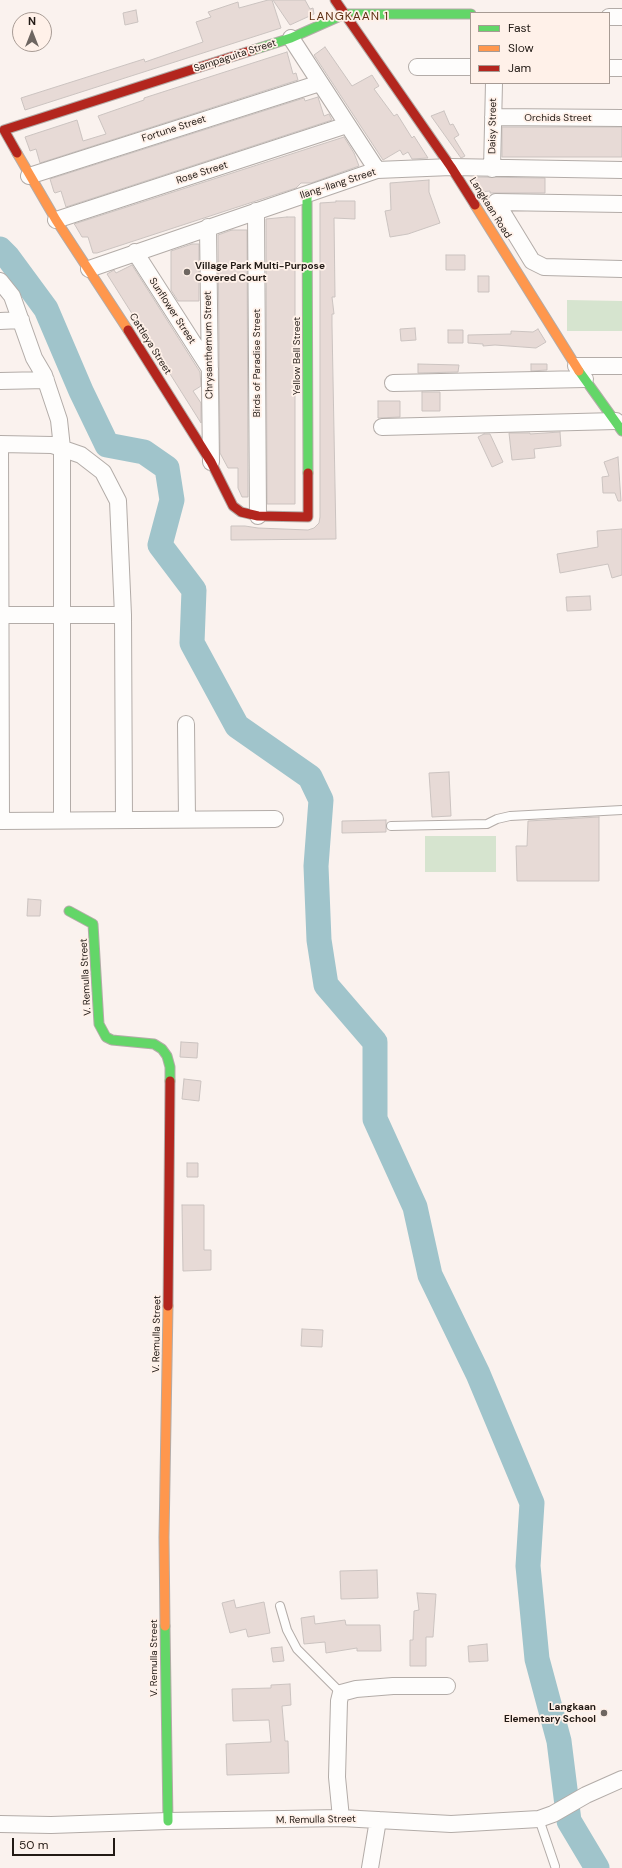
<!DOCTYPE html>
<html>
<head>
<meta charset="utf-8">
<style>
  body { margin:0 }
  #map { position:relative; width:622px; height:1868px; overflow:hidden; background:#faf2ee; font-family:"DM Sans",sans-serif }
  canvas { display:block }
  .legend { position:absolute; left:470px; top:12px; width:140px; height:72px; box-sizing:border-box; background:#fff1e9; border:1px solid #a79b94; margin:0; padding:5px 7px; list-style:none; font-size:12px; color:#221a15 }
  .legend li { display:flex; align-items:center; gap:8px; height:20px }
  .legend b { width:20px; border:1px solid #a79b94 }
  .north { position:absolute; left:12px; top:12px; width:40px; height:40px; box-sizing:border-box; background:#fff1e9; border:1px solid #a79b94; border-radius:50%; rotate:0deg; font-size:11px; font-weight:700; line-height:16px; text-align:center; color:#221a15 }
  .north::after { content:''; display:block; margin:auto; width:14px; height:18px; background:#6e6661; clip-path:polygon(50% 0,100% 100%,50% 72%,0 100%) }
  .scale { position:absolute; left:12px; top:1838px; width:103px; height:18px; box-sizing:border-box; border:2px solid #221a15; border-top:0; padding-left:5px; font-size:12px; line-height:14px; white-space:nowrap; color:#221a15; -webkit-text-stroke:3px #fff1e9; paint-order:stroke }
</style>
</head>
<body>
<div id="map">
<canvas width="622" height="1868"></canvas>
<ul class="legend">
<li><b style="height:5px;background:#63d668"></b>Fast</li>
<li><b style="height:5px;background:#ff974d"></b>Slow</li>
<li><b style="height:5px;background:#b3261e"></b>Jam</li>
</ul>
<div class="north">N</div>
<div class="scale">50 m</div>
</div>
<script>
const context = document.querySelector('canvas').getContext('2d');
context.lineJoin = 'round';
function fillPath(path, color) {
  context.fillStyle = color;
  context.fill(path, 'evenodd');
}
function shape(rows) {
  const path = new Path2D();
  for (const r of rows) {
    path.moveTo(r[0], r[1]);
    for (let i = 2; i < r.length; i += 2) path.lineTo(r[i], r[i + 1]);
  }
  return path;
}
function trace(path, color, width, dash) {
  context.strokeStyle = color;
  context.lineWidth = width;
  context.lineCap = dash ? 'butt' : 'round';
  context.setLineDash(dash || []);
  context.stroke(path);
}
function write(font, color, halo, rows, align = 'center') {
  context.font = font + ' "DM Sans",sans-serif';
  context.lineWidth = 3.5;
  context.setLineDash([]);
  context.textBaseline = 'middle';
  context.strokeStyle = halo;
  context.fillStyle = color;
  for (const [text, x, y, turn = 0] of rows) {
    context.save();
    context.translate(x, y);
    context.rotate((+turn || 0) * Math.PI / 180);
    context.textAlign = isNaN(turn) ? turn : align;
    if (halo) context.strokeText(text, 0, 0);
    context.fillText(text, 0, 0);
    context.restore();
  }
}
fillPath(shape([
  [567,300,622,301,622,331,567,331],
  [425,836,496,836,496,872,425,872]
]), '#d6e4cf');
trace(shape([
  [0,249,7,256,46,309,81,391,107,445,144,452,167,468,172,500,160,545,194,590,192,643,237,726,310,777,321,800,316,866,319,940,326,985,375,1042,375,1119,415,1207,430,1275,478,1374,532,1503,528,1566,537,1659,559,1741,569,1821,597,1868]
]), '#a0c4cb', 25);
const building = shape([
  [268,0,272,0,281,28,25,110,21,98,144,59,145,62,203,42,196,22,211,17,208,12,238,2,239,8,268,0],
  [273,0,305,0,310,9,313,8,314,14,290,25,273,0],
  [136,10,138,22,125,25,123,13,136,10],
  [325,47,352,86,372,75,379,86,374,89,394,116,397,114,412,138,414,136,428,158,412,159,408,152,403,155,400,150,383,160,314,55,325,47],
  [287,52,293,74,296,73,298,80,40,163,36,149,30,151,29,148,25,137,77,120,83,141,106,134,98,116,144,100,144,98,287,52],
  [318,97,324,116,329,114,332,120,66,207,61,191,55,193,54,192,50,179,304,98,305,101,318,97],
  [444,111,450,125,453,124,459,135,454,138,465,156,461,158,431,116,444,111],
  [502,127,622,127,622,157,502,157,502,127],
  [344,137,354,153,359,166,311,183,301,183,296,188,259,200,97,253,93,253,88,237,82,237,75,225,74,224,344,137],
  [475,177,545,178,545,193,490,193,490,191,481,192,476,183,475,177],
  [429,180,429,192,440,223,408,234,390,237,385,211,391,210,390,183,429,180],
  [336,201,355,201,355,219,334,218,335,297,332,297,334,314,332,314,332,325,336,539,231,540,231,526,245,526,258,528,308,530,314,528,319,523,320,517,320,203,336,202,336,201],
  [287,217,295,217,295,504,267,504,266,219,287,217],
  [232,230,247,230,248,497,242,497,238,488,238,468,228,468,220,453,218,235,232,230],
  [192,244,199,244,199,301,178,301,171,290,171,251,192,244],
  [446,255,465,255,465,270,446,270,446,255],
  [132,265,200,372,201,386,193,391,201,403,201,423,107,274,114,270,116,273,132,265],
  [478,276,489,276,489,292,478,292,478,276],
  [415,328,416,340,401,341,400,329,415,328],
  [538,329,546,342,536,348,495,345,483,346,483,344,468,343,468,335,511,334,511,331,533,332,538,329],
  [448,330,463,330,463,343,448,343,448,330],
  [418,364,459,365,458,372,418,373,418,364],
  [531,364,547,364,547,370,531,371,531,364],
  [422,392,440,392,440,411,422,411,422,392],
  [378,401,400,401,400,417,378,418,378,401],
  [560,432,561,446,534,449,535,458,512,460,509,433,530,433,530,434,560,432],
  [484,434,490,434,503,462,492,467,478,437,484,434],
  [618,457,621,501,618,501,615,493,603,493,602,477,609,476,604,462,618,457],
  [622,529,622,575,612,578,608,564,560,573,557,554,598,547,597,531,622,529],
  [590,596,591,610,567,611,566,597,590,596],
  [449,772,451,816,432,817,429,773,449,772],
  [599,817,599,881,517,881,516,846,527,846,528,821,599,817],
  [386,820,386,832,342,833,342,821,386,820],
  [28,899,41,900,40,916,27,916,28,899],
  [181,1042,198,1043,197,1058,180,1057,181,1042],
  [184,1079,201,1081,199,1101,182,1099,184,1079],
  [187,1163,198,1163,198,1177,187,1177,187,1163],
  [182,1205,204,1205,204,1250,211,1250,211,1270,183,1271,182,1205],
  [302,1329,323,1330,322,1347,301,1346,302,1329],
  [377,1570,378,1598,341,1599,340,1571,377,1570],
  [417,1593,436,1594,433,1637,426,1637,426,1666,410,1666,410,1640,413,1640,414,1611,419,1610,417,1593],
  [234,1600,236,1608,264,1602,270,1633,248,1637,246,1629,230,1633,222,1603,234,1600],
  [314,1616,315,1624,345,1620,346,1625,380,1625,381,1651,357,1651,357,1648,326,1653,325,1642,304,1644,301,1618,314,1616],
  [487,1644,488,1661,469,1662,468,1646,487,1644],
  [282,1647,284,1661,273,1662,271,1648,282,1647],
  [290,1684,291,1705,282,1706,285,1741,288,1741,289,1773,227,1775,226,1744,271,1742,269,1720,233,1721,232,1689,271,1688,271,1685,290,1684]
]);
fillPath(building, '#e7dad6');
trace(building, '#cbc3c0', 1);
const lane = shape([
  [391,826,487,824,497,819,510,816,622,810],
  [280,1606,287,1630,297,1649,341,1693],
  [539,1819,555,1866]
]);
const street = shape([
  [609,17,622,17],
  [291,38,377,170],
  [417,67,471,67],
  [609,68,622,68],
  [493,117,622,118],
  [492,169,494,83],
  [29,176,320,83],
  [496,202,532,261,544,267,622,269],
  [496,202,622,204],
  [256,211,258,516],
  [56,220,347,125],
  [208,227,211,462],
  [135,252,210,369],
  [89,269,377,170,451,167,622,170],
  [0,281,12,296,34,358,44,375,59,420,62,448,62,820],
  [0,321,21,320],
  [576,366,622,366],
  [0,381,46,380],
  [393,383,585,379],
  [382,427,616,421],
  [0,444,52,445,81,455,103,472,118,501,123,615,124,820],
  [0,444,1,821],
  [0,615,123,615],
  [186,724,187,819],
  [0,821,275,819],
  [341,1818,337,1777,339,1701,341,1693,356,1689,393,1686,447,1686],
  [0,1824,51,1825,168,1821,341,1818,451,1824,539,1819,553,1814,586,1795,622,1779],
  [370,1868,378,1820]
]);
const fast = shape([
  [253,50,291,38,345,14,471,14],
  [307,194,308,473],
  [579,371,622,431],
  [69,911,93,924,99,1024,106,1037,112,1040,154,1044,162,1049,167,1056,170,1067,170,1081],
  [165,1626,168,1821]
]);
const slow = shape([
  [17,153,56,220,128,330],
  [475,205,579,371],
  [165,1626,164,1537,168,1306]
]);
const jam = shape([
  [335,0,451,167,475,205],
  [17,153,4,130,253,50],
  [128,330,211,462,233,506,241,512,258,516,308,517,308,473],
  [168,1306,170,1081]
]);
trace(lane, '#b3aca8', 10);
trace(street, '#b3aca8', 18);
trace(fast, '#b3aca8', 11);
trace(slow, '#b3aca8', 11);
trace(jam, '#b3aca8', 11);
trace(lane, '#fefdfc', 8);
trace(street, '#fefdfc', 16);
trace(fast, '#63d668', 9);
trace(slow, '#ff974d', 9);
trace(jam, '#b3261e', 9);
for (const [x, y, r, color] of [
  [187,272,4,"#6e6661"],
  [604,1713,4,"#6e6661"]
]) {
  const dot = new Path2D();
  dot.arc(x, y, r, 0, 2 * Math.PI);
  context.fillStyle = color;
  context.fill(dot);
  trace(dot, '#fff1e9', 1.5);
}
write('10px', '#221a15', '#fff1e9', [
  ["Sampaguita Street",235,56,-18],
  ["Orchids Street",558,118],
  ["Daisy Street",493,126,-89],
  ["Fortune Street",174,129,-18],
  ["Rose Street",202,173,-18],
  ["Ilang-Ilang Street",338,184,-18],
  ["Langkaan Road",490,208,58],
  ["Sunflower Street",172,311,57],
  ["Cattleya Street",150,344,58],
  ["Chrysanthemum Street",209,345,-91],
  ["Yellow Bell Street",297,356,-90],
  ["Birds of Paradise Street",257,363,-90],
  ["V. Remulla Street",86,977,-93],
  ["V. Remulla Street",157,1334,-89],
  ["V. Remulla Street",154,1658,-90],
  ["M. Remulla Street",316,1820,-1]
]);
write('bold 10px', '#221a15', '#fff1e9', [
  ["Village Park Multi-Purpose",195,266],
  ["Covered Court",195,278],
  ["Langkaan",596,1707,"right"],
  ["Elementary School",596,1719,"right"]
], 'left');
context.letterSpacing = '1px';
write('12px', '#5e2e11', '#fff1e9', [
  ["LANGKAAN 1",349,17]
]);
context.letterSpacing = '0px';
</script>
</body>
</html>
